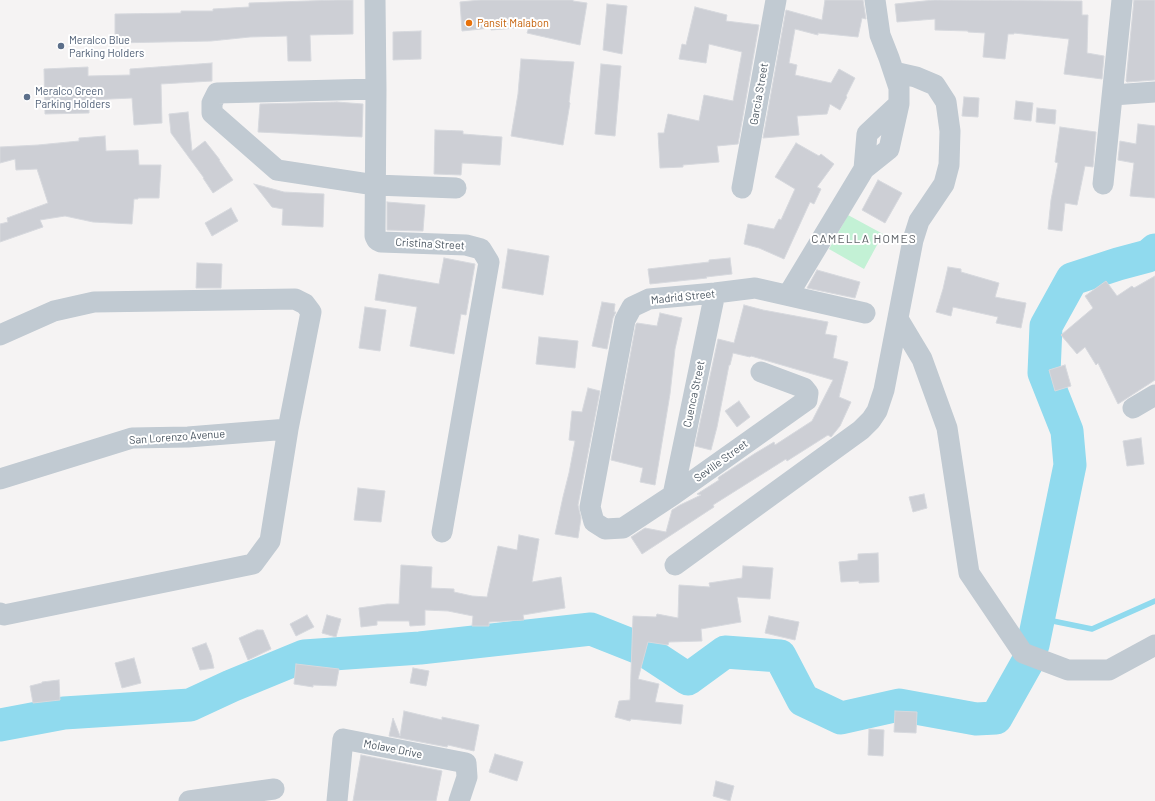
<!DOCTYPE html>
<html>
<head>
<meta charset="utf-8">
<style>
  body { margin:0 }
  canvas { display:block; background:#f5f3f3 }
</style>
</head>
<body>
<canvas width="1155" height="801"></canvas>
<script>
const context = document.querySelector('canvas').getContext('2d');
context.lineJoin = 'round';
function fillPath(path, color) {
  context.fillStyle = color;
  context.fill(path, 'evenodd');
}
function shape(rows) {
  const path = new Path2D();
  for (const r of rows) {
    path.moveTo(r[0], r[1]);
    for (let i = 2; i < r.length; i += 2) path.lineTo(r[i], r[i + 1]);
  }
  return path;
}
function trace(path, color, width, dash) {
  context.strokeStyle = color;
  context.lineWidth = width;
  context.lineCap = dash ? 'butt' : 'round';
  context.setLineDash(dash || []);
  context.stroke(path);
}
function write(font, color, halo, rows, align = 'center') {
  context.font = font + ' Barlow,sans-serif';
  context.lineWidth = 4;
  context.setLineDash([]);
  context.textBaseline = 'middle';
  context.strokeStyle = halo;
  context.fillStyle = color;
  for (const [text, x, y, turn = 0] of rows) {
    context.save();
    context.translate(x, y);
    context.rotate((+turn || 0) * Math.PI / 180);
    context.textAlign = isNaN(turn) ? turn : align;
    if (halo) context.strokeText(text, 0, 0);
    context.fillText(text, 0, 0);
    context.restore();
  }
}
fillPath(shape([
  [848,215,883,234,864,269,829,249]
]), '#c3f1d5');
trace(shape([
  [1038,618,1092,629,1155,601]
]), '#90daee', 5.5);
trace(shape([
  [1033,645,1070,465,1067,431,1044,373,1046,326,1072,279,1118,264,1148,256,1155,250],
  [0,725,64,713,190,705,231,686,304,656,420,648,591,629,644,650,688,679,725,652,780,656,803,700,841,718,899,705,976,719,996,718,1027,663]
]), '#90daee', 33);
const building = shape([
  [336,0,353,0,353,34,310,35,311,61,288,61,287,36,250,37,211,41,115,43,115,14,181,13,181,11,213,11,213,9,249,7,249,3,336,0],
  [480,0,573,0,573,1,587,3,580,45,527,33,529,27,491,30,491,28,462,31,460,2,480,0],
  [825,0,863,0,866,19,862,18,858,37,818,33,818,35,795,29,789,63,797,65,795,75,831,83,839,69,855,78,846,96,847,97,840,110,830,104,827,114,797,116,799,135,763,138,786,10,822,20,825,0],
  [934,0,1082,1,1082,15,1088,15,1087,53,1104,56,1102,79,1064,74,1069,39,1014,33,1014,34,1008,34,1005,59,983,57,985,33,968,32,968,31,935,30,935,19,897,22,895,4,934,0],
  [1134,0,1155,0,1155,80,1127,82,1126,81,1134,0],
  [607,4,627,6,622,54,603,50,607,4],
  [695,7,727,15,726,21,759,25,738,144,717,146,719,162,683,165,683,167,660,168,658,133,664,133,668,114,699,121,704,95,733,101,742,52,709,44,706,63,679,59,682,44,686,45,695,7],
  [421,31,421,59,393,60,393,32,421,31],
  [521,59,574,62,569,102,570,103,563,145,511,136,518,94,521,59],
  [212,63,212,81,161,84,162,123,134,125,132,98,89,100,89,113,45,114,44,69,88,67,88,76,130,75,130,69,212,63],
  [601,64,621,66,615,136,595,134,601,64],
  [964,97,979,98,978,117,962,116,964,97],
  [1016,101,1033,103,1031,121,1014,119,1016,101],
  [337,102,363,104,362,137,258,132,260,104,337,102],
  [1037,108,1056,110,1055,124,1036,122,1037,108],
  [188,112,192,151,205,141,220,160,219,160,233,180,213,193,203,178,204,178,171,133,169,114,188,112],
  [1138,124,1155,126,1155,198,1130,196,1134,163,1118,160,1120,141,1136,144,1138,124],
  [1060,127,1096,132,1093,167,1085,166,1077,205,1065,203,1062,231,1048,229,1051,200,1058,163,1055,162,1060,127],
  [435,130,463,131,463,134,502,137,500,165,462,163,461,175,434,174,435,130],
  [105,136,106,151,138,150,139,165,161,165,159,198,138,198,138,199,134,199,132,224,93,222,65,216,40,220,43,227,0,242,0,224,8,222,7,218,48,203,37,169,16,170,15,159,0,163,0,147,38,145,79,141,79,138,105,136],
  [796,143,819,156,821,154,834,164,817,187,821,189,814,204,810,202,784,259,759,248,744,244,748,224,774,229,779,219,781,220,795,189,775,177,796,143],
  [878,180,902,193,885,223,862,210,878,180],
  [254,184,284,192,324,194,323,227,282,225,283,209,272,207,254,184],
  [387,202,425,205,423,231,387,230,387,202],
  [231,208,238,221,212,236,205,223,231,208],
  [508,249,549,256,543,295,502,288,508,249],
  [444,258,475,264,466,315,461,314,454,354,410,346,417,307,375,300,379,274,439,284,444,258],
  [730,258,732,274,706,277,707,278,650,284,648,269,709,262,709,260,730,258],
  [197,263,222,264,221,288,196,288,197,263],
  [948,267,961,269,961,272,999,283,995,297,1026,303,1021,328,996,323,998,317,953,307,951,316,936,312,943,289,948,267],
  [817,270,860,282,855,298,807,288,817,270],
  [1155,276,1155,380,1118,404,1098,363,1096,365,1085,347,1077,354,1061,335,1093,308,1085,296,1106,281,1117,296,1132,286,1134,288,1155,276],
  [602,302,615,304,614,312,616,312,613,318,607,349,592,346,602,302],
  [744,305,763,310,828,322,825,334,837,336,833,358,848,362,839,397,851,402,840,426,831,437,828,435,787,461,786,459,767,471,713,505,714,507,642,554,631,537,645,528,666,532,672,510,680,505,701,495,697,494,719,480,718,478,719,477,754,454,774,442,775,445,812,421,833,380,751,356,750,357,733,353,730,365,729,365,717,427,711,450,695,446,718,339,734,343,744,305],
  [365,307,386,310,380,351,359,348,365,307],
  [660,313,682,318,675,349,670,394,655,485,640,482,643,468,611,460,636,324,637,323,657,326,660,313],
  [539,337,578,341,575,368,536,364,539,337],
  [1065,365,1071,386,1055,391,1049,370,1065,365],
  [588,388,600,391,578,505,581,518,578,538,555,534,563,497,569,473,575,441,569,440,572,411,582,412,588,388],
  [739,401,750,417,737,427,725,411,739,401],
  [1141,438,1144,464,1127,466,1123,441,1141,438],
  [358,488,385,491,381,522,354,520,358,488],
  [924,494,927,508,913,512,909,497,924,494],
  [519,535,539,539,532,582,561,577,565,608,523,615,524,620,489,622,489,626,472,626,473,616,448,611,425,610,425,625,410,626,409,621,377,621,377,625,361,627,359,608,387,604,399,604,401,565,432,567,431,588,454,589,454,592,472,596,487,597,498,546,517,550,519,535],
  [878,553,879,582,859,583,859,581,841,582,839,562,858,560,858,554,878,553],
  [743,566,773,568,770,599,737,597,741,622,701,629,702,641,669,642,668,645,648,642,638,679,659,684,655,702,683,705,681,724,631,719,630,721,615,717,619,701,630,700,633,616,656,617,657,614,678,618,679,585,710,587,709,583,742,578,743,566],
  [307,615,314,627,296,636,290,624,307,615],
  [327,615,341,619,336,637,322,633,327,615],
  [769,616,799,622,795,640,765,633,769,616],
  [257,630,263,630,271,649,248,660,239,638,257,630],
  [206,643,211,655,214,668,200,670,192,648,206,643],
  [134,658,141,683,122,688,115,663,134,658],
  [296,664,339,669,336,686,313,685,313,687,294,684,296,664],
  [413,668,429,671,426,686,410,683,413,668],
  [59,680,60,700,33,703,30,686,42,683,42,682,59,680],
  [404,711,442,720,442,717,479,725,474,751,448,745,447,747,389,736,393,718,400,736,404,711],
  [895,711,917,712,916,733,894,732,895,711],
  [869,729,884,730,883,756,868,755,869,729],
  [495,754,523,762,517,781,489,772,495,754],
  [361,755,442,771,436,801,353,801,361,755],
  [716,781,734,786,730,801,713,796,716,781]
]);
fillPath(building, '#cdcfd5');
trace(building, '#d7d9de', 1);
trace(shape([
  [375,0,376,89,375,236,377,240,381,242,466,245,481,249,489,262,442,532],
  [376,89,217,93,212,103,212,113,277,170,375,185,456,188],
  [1113,95,1155,92],
  [864,169,867,134,899,104],
  [1103,184,1122,0],
  [742,188,776,0],
  [788,295,864,169,889,149,899,104,899,88,889,58,880,35,875,0],
  [898,319,922,359,947,428,969,573,1023,653,1068,670,1109,670,1155,645],
  [0,335,54,311,94,302,295,299,305,304,311,312,288,429,270,541,253,564,4,615,0,613],
  [761,372,804,388,808,393,807,400,673,495,623,528,605,529,594,522,590,507,625,320,632,307,649,299,715,293,755,288,865,313],
  [1133,408,1155,395],
  [0,479,132,438,188,437,288,429],
  [673,495,715,293],
  [675,565,861,430,871,420,877,411,884,390,913,240,919,221,944,184,949,165,950,131,946,102,935,85,916,77,894,72],
  [189,801,274,789],
  [337,801,343,739,466,763,467,777,459,801]
]), '#c1cad2', 21);
for (const [x, y, r, color] of [
  [469,23,4,"#e8710a"],
  [61,46,4,"#5c6f8a"],
  [27,97,4,"#5c6f8a"]
]) {
  const dot = new Path2D();
  dot.arc(x, y, r, 0, 2 * Math.PI);
  context.fillStyle = color;
  context.fill(dot);
  trace(dot, '#fff', 1.5);
}
write('11px', '#c56008', '#fff', [
  ["Pansit Malabon",477,23]
], 'left');
write('11px', '#4e5e75', '#fff', [
  ["Meralco Blue",69,40],
  ["Parking Holders",69,53],
  ["Meralco Green",35,91],
  ["Parking Holders",35,104]
], 'left');
write('11px', '#4a5661', '#fff', [
  ["Garcia Street",759,94,-80],
  ["Cristina Street",430,244,3],
  ["Madrid Street",683,297,-6],
  ["Cuenca Street",694,394,-78],
  ["San Lorenzo Avenue",177,437,-4],
  ["Seville Street",721,461,-36],
  ["Molave Drive",393,749,11]
]);
context.letterSpacing = '1px';
write('12px', '#5f6368', '#fff', [
  ["CAMELLA HOMES",864,239]
]);
context.letterSpacing = '0px';
</script>
</body>
</html>
